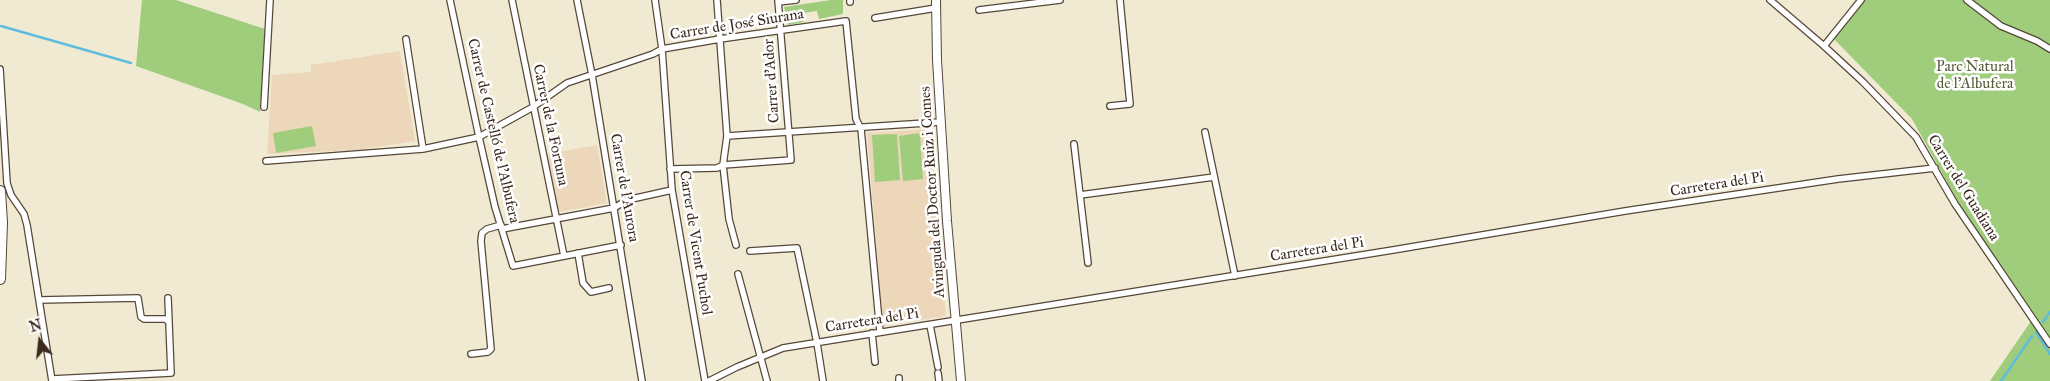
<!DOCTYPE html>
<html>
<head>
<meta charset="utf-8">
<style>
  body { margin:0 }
  #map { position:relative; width:2050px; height:381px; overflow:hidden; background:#f1ead3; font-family:"IM FELL Great Primer",serif }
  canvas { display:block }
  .north { position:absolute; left:15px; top:316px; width:50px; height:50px; -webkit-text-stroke:4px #fff; paint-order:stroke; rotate:344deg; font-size:14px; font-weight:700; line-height:20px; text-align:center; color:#3b2a1e }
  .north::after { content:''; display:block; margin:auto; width:18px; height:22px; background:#3b2a1e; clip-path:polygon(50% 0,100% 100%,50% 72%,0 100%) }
</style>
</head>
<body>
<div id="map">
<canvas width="2050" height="381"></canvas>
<div class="north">N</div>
</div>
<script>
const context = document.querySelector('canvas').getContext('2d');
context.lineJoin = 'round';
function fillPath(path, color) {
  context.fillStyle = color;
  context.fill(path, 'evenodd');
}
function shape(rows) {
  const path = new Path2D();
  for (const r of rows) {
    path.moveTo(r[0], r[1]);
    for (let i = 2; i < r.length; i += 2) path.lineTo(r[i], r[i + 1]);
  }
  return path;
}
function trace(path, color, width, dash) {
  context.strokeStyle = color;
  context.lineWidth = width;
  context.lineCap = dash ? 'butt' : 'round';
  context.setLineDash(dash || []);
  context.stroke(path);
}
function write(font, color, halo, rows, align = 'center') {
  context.font = font + ' "IM FELL Great Primer",serif';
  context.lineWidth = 5;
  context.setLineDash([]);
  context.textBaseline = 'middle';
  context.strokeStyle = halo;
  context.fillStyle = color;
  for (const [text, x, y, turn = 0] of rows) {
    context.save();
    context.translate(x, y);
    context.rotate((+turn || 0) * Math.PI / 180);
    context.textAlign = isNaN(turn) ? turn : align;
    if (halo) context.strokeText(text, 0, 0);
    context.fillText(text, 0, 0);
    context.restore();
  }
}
fillPath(shape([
  [400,51,415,141,358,150,267,154,272,75,311,72,311,65],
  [932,129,946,316,883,326,867,133],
  [597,145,607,203,559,212,547,154]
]), '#edd7bb');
fillPath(shape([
  [142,0,176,0,265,29,260,112,243,104,136,66],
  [831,0,843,0,843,14,819,19,817,11,803,13,804,22,788,25,784,7],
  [1861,0,2050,0,2050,381,1990,381,2031,321,1952,191,1912,119,1831,36],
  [312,126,316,146,276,153,273,133],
  [920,133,923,179,903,181,899,136],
  [897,134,900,180,875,182,872,135]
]), '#9fcd7b');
trace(shape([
  [1,26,131,63],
  [2043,322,2050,312],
  [2036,332,2050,354],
  [2001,381,2032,336]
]), '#5ebddc', 2.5);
const street = shape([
  [450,0,479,137,495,207,513,266,621,245],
  [512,0,564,256],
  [577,0,592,75,642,381],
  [655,0,662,49,672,190,705,381],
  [717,0,727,136,723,165,729,219,736,245],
  [1770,0,1824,46,1863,82,1916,137,1955,204,2050,344],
  [1967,0,2001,26,2037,41,2050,49],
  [778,2,796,0],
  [850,2,850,0],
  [979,10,1060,0],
  [875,18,936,8],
  [406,39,423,149],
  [1824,46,1861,0],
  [0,69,7,183,11,195,24,214,27,225,52,381],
  [1110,106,1130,104,1120,0],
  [264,107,270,0],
  [1205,132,1235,276],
  [727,136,941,122],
  [1074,144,1088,263],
  [266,161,423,149,479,137,533,107,567,83,653,54,662,49,720,39,846,21,856,119,861,129,880,332],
  [670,169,717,168,723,165,791,160,778,0],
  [1080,195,1214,177],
  [502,229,614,208,627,200,672,190],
  [750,251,797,248,817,343,823,381],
  [578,253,583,283,591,292,609,288],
  [738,274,767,381],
  [39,300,138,298,141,317,144,319,165,319,168,321],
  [930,325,938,367],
  [872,333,875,362],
  [471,354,488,352,491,349,481,241,482,233,487,229,501,225],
  [938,373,939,381],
  [899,378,899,381],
  [52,379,171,373,168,298],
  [709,381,737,367,783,348,1393,250,1625,211,1838,179,1935,168]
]);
const secondary = shape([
  [936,0,937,60,947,221,961,381]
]);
const highway = shape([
  [0,191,2,222,0,279]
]);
trace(street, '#564739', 8);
trace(secondary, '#564739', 10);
trace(highway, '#564739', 12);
trace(street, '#fff', 5.5);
trace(secondary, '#fff', 8);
trace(highway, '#fff', 10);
write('15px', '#3b2a1e', '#fff', [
  ["Carrer de José Siurana",737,25,-9],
  ["Carrer d'Ador",772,81,-94],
  ["Carrer de la Fortuna",550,125,78],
  ["Carrer de Castelló de l'Albufera",493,131,77],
  ["Carretera del Pi",1717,185,-9],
  ["Carrer de l'Aurora",624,188,80],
  ["Carrer del Guadiana",1963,188,58],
  ["Avinguda del Doctor Ruiz i Comes",933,192,-94],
  ["Carrer de Vicent Puchol",695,243,81],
  ["Carretera del Pi",1317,250,-9],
  ["Carretera del Pi",872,321,-9]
]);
write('15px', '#595b3a', '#fff', [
  ["Parc Natural",1975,67],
  ["de l'Albufera",1975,84]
]);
</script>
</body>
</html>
